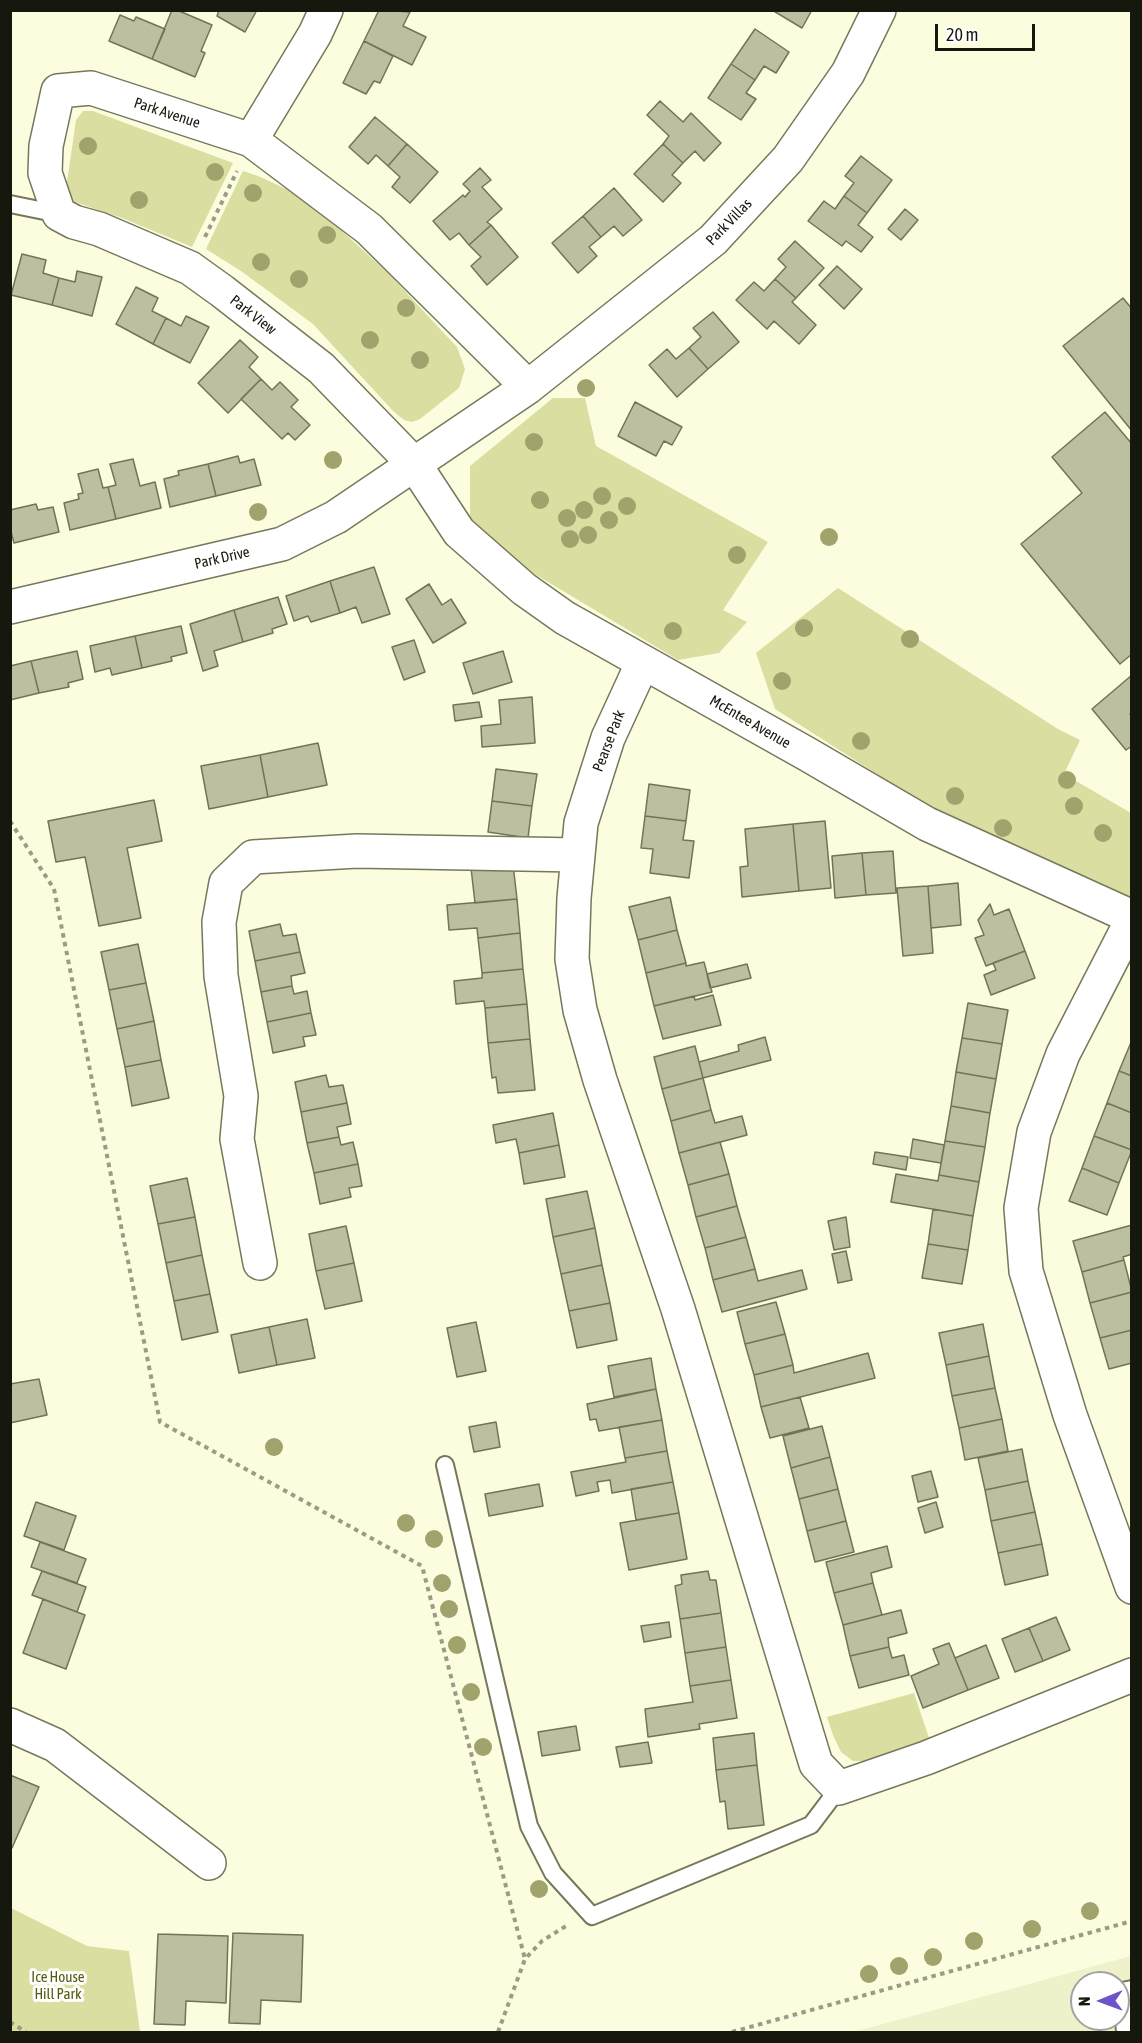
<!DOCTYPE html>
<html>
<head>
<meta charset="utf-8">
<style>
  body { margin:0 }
  #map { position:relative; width:1142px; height:2043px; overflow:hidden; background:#fbfdde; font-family:"Asap Condensed",sans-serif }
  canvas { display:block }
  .frame { position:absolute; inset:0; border:12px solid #17180d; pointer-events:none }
  .north { position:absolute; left:1070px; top:1971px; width:60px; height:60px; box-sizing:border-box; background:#fff; border:2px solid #a2a39e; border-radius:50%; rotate:269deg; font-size:16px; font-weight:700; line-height:24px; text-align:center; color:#17180d }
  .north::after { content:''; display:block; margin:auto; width:21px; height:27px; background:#6f51ca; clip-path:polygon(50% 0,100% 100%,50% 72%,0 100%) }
  .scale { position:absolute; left:935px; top:24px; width:100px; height:27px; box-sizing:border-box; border:3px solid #17180d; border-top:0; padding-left:8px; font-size:18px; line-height:21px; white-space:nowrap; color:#17180d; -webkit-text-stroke:4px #fff; paint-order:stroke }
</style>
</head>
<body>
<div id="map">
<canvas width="1142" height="2043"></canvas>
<div class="frame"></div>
<div class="north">N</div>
<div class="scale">20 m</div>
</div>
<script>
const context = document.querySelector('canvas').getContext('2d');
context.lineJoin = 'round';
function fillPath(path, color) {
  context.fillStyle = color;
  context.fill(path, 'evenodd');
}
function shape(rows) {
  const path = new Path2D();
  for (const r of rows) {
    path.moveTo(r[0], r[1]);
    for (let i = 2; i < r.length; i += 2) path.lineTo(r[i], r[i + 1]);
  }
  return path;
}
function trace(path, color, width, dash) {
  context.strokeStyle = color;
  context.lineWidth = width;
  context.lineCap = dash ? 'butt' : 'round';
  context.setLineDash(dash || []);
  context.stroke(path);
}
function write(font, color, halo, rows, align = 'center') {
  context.font = font + ' "Asap Condensed",sans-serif';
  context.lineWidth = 6;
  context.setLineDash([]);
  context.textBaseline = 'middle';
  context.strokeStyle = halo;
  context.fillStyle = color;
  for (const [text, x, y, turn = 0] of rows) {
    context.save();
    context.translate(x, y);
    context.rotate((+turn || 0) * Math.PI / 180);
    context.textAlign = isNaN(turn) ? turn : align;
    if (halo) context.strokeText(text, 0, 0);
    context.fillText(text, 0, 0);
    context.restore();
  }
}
fillPath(shape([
  [1131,1956,1131,2032,854,2032],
  [1082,1983,1118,1983,1118,2019,1082,2019]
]), '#eef1ca');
fillPath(shape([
  [83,111,93,111,233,163,192,247,122,218,69,200,67,182,76,120],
  [243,171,258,176,295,193,331,221,387,272,457,347,465,369,459,388,420,419,412,422,404,420,394,412,313,324,241,271,206,249],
  [553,398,585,398,596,446,768,542,723,610,747,622,719,653,678,660,518,564,470,521,470,466],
  [838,588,1058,729,1080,740,1064,774,1131,813,1131,900,927,806,775,709,756,653],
  [914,1693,929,1738,867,1761,853,1761,841,1752,833,1735,827,1717],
  [11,1908,87,1946,129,1951,140,2032,11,2032]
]), '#dbdea1');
const building = shape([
  [172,10,177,10,212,25,201,51,205,53,195,77,152,59,172,10],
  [219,10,257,10,245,32,217,16,219,10],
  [379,10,410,12,403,26,426,37,412,65,364,41,379,10],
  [772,10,812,10,802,28,772,10],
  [120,15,134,21,136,17,165,29,152,59,109,41,120,15],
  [755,29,789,52,776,73,764,66,755,80,731,64,755,29],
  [364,41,393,56,380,83,374,81,366,94,343,83,364,41],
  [731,64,755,80,746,93,756,99,741,120,708,98,731,64],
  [660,101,683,122,691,113,721,143,704,161,695,151,683,163,663,144,669,136,647,115,660,101],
  [375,117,407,144,388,166,376,155,368,164,349,147,375,117],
  [407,144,438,172,410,203,392,187,400,177,388,166,407,144],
  [663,144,683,163,672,175,681,183,663,202,634,174,663,144],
  [861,156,892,180,867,213,844,196,854,183,845,176,861,156],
  [480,168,491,180,482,187,502,209,487,222,491,225,469,245,459,233,450,240,433,221,463,195,465,197,470,191,463,184,480,168],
  [614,188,642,220,623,236,614,226,601,237,583,216,614,188],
  [844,196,867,213,858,225,873,237,861,252,846,241,842,246,808,221,824,201,835,209,844,196],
  [905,209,918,220,901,240,888,229,905,209],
  [583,216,601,237,589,247,597,256,578,273,552,243,583,216],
  [491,225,518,257,487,285,471,266,481,257,469,245,491,225],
  [795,241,824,268,796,298,775,279,786,267,778,259,795,241],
  [22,254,46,260,43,273,59,278,52,305,11,295,22,254],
  [837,266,862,289,844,309,819,285,837,266],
  [77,271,102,277,92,316,52,305,59,278,75,282,77,271],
  [775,279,796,298,792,302,816,325,799,344,774,321,767,329,736,300,754,282,764,291,775,279],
  [136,287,158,298,152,311,166,318,153,344,116,324,136,287],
  [1123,298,1132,309,1132,431,1063,346,1123,298],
  [713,312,739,342,708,369,689,348,701,337,693,328,713,312],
  [186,316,209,327,190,363,153,344,166,318,181,326,186,316],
  [240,340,258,357,249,367,261,379,228,413,198,383,240,340],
  [689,348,708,369,677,397,649,365,667,349,676,359,689,348],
  [261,379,272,390,280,382,298,400,291,407,310,425,295,440,288,433,282,439,241,399,261,379],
  [635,402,682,427,672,445,664,441,656,456,618,436,635,402],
  [1105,412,1132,444,1132,654,1120,664,1021,544,1082,493,1052,457,1105,412],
  [238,456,240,463,254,459,261,485,216,496,208,464,238,456],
  [133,459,140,486,155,482,161,508,116,519,108,487,116,485,110,464,133,459],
  [208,464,216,496,170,507,164,479,179,475,178,471,208,464],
  [98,469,103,488,108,487,116,519,70,530,64,503,79,499,78,494,83,493,78,474,98,469],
  [36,504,38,510,53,507,59,532,14,543,10,528,10,510,36,504],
  [374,567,390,614,362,623,356,607,340,613,330,581,374,567],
  [330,581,340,613,311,622,308,616,294,621,286,596,330,581],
  [429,584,442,605,451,599,466,623,433,643,406,599,429,584],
  [278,597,287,624,272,629,273,633,243,642,234,610,278,597],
  [234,610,243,642,214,651,218,666,203,671,190,624,234,610],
  [181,626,187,653,171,657,172,661,142,668,135,636,181,626],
  [135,636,142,668,112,675,110,668,95,672,90,646,135,636],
  [414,640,425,672,404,680,392,647,414,640],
  [77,651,83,679,68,683,69,687,39,693,31,661,77,651],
  [503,651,512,682,473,694,463,663,503,651],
  [31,661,39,693,10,700,10,666,31,661],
  [1132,675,1132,712,1130,714,1132,716,1132,746,1126,750,1092,709,1132,675],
  [532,697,535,743,482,747,481,726,501,724,499,700,532,697],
  [479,702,482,717,455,721,453,705,479,702],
  [318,743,327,785,268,797,260,755,318,743],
  [260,755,268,797,209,809,201,766,260,755],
  [496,769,537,774,532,806,492,801,496,769],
  [649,784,690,790,686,821,645,816,649,784],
  [154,800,162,841,127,848,141,918,99,926,85,857,56,862,48,821,154,800],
  [492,801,532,806,528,838,488,832,492,801],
  [645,816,686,821,683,840,694,841,689,878,650,873,653,849,641,848,645,816],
  [825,821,831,888,799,891,793,824,825,821],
  [793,824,799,891,742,897,740,867,748,866,745,829,793,824],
  [893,851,896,893,866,895,862,853,893,851],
  [862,853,866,895,835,898,832,856,862,853],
  [513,864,517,899,475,903,471,868,513,864],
  [958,883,961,925,931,928,928,886,958,883],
  [928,886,933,953,903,956,897,888,928,886],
  [670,897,677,930,638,940,629,907,670,897],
  [517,899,520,933,478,938,477,928,449,930,447,905,517,899],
  [990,904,994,915,1009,909,1025,951,986,966,975,938,984,935,978,920,990,904],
  [280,924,283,936,296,934,300,952,255,961,249,931,280,924],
  [677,930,686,963,646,973,638,940,677,930],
  [520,933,523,969,482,973,478,938,520,933],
  [138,944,146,983,109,990,101,952,138,944],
  [1025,951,1035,978,991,995,984,975,996,970,993,963,1025,951],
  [300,952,305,973,291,976,292,986,261,992,255,961,300,952],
  [704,962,712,992,654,1006,646,973,686,963,686,966,704,962],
  [747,964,751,978,710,988,707,974,747,964],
  [523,969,527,1004,485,1008,484,1001,456,1004,454,981,482,978,482,973,523,969],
  [146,983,154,1021,117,1029,109,990,146,983],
  [292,986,294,994,307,991,311,1013,267,1022,261,992,292,986],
  [713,995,721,1025,663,1039,654,1006,694,996,695,1000,713,995],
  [968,1003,1008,1010,1002,1044,962,1038,968,1003],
  [527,1004,530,1039,488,1043,485,1008,527,1004],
  [311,1013,316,1035,303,1037,305,1046,273,1053,267,1022,311,1013],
  [154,1021,161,1060,125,1067,117,1029,154,1021],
  [765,1037,771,1060,703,1078,699,1062,739,1051,738,1045,765,1037],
  [962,1038,1002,1044,996,1079,956,1072,962,1038],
  [530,1039,535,1090,498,1093,496,1077,492,1078,488,1043,530,1039],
  [1132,1040,1132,1076,1119,1071,1132,1040],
  [695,1046,703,1078,662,1089,654,1057,695,1046],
  [161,1060,169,1098,132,1106,125,1067,161,1060],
  [1119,1071,1132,1076,1132,1113,1107,1103,1119,1071],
  [956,1072,996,1079,990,1113,951,1106,956,1072],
  [326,1075,329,1087,343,1085,347,1103,301,1112,295,1082,326,1075],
  [703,1078,711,1110,671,1121,662,1089,703,1078],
  [347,1103,351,1124,337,1127,339,1137,307,1143,301,1112,347,1103],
  [1107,1103,1132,1113,1132,1150,1094,1136,1107,1103],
  [951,1106,990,1113,985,1147,945,1141,951,1106],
  [711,1110,715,1123,742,1116,747,1135,679,1153,671,1121,711,1110],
  [553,1113,559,1145,519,1153,516,1139,496,1143,493,1125,553,1113],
  [1094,1136,1132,1150,1119,1183,1082,1168,1094,1136],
  [339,1137,341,1145,353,1142,358,1164,314,1173,307,1143,339,1137],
  [913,1139,944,1145,941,1163,910,1158,913,1139],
  [945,1141,985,1147,979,1182,939,1175,945,1141],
  [720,1142,729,1174,688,1185,679,1153,720,1142],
  [559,1145,565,1177,524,1184,519,1153,559,1145],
  [875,1152,908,1157,906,1170,873,1164,875,1152],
  [358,1164,362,1186,349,1188,351,1197,320,1204,314,1173,358,1164],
  [1082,1168,1119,1183,1107,1215,1069,1201,1082,1168],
  [729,1174,737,1206,696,1217,688,1185,729,1174],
  [896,1174,938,1181,939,1175,979,1182,973,1216,891,1202,896,1174],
  [187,1178,195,1217,158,1224,150,1186,187,1178],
  [587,1191,595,1228,553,1237,546,1199,587,1191],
  [737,1206,746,1237,705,1248,696,1217,737,1206],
  [933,1209,973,1216,968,1250,928,1244,933,1209],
  [195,1217,202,1255,166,1263,158,1224,195,1217],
  [846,1217,850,1247,834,1250,828,1221,846,1217],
  [1132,1225,1132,1254,1123,1257,1124,1260,1082,1272,1073,1241,1132,1225],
  [346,1226,354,1263,316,1271,309,1234,346,1226],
  [595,1228,602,1265,561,1274,553,1237,595,1228],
  [746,1237,755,1269,713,1280,705,1248,746,1237],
  [928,1244,968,1250,962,1284,922,1278,928,1244],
  [846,1251,852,1280,838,1283,832,1254,846,1251],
  [202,1255,210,1294,174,1301,166,1263,202,1255],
  [1124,1260,1132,1292,1090,1303,1082,1272,1124,1260],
  [354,1263,362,1301,325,1309,316,1271,354,1263],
  [602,1265,610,1303,569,1311,561,1274,602,1265],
  [755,1269,758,1281,802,1270,807,1289,722,1312,713,1280,755,1269],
  [1132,1292,1132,1330,1100,1338,1090,1303,1132,1292],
  [210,1294,218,1332,182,1340,174,1301,210,1294],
  [776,1302,785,1334,745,1344,737,1312,776,1302],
  [610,1303,617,1340,577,1348,569,1311,610,1303],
  [307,1319,315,1358,277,1365,269,1327,307,1319],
  [476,1322,486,1371,457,1377,447,1328,476,1322],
  [983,1324,989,1356,946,1365,939,1333,983,1324],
  [269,1327,277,1365,239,1373,231,1335,269,1327],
  [1132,1330,1132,1363,1109,1369,1100,1338,1132,1330],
  [785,1334,793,1365,754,1375,745,1344,785,1334],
  [868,1353,875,1378,761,1407,754,1375,793,1365,794,1373,868,1353],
  [989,1356,995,1388,952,1396,946,1365,989,1356],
  [651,1358,656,1389,614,1397,608,1366,651,1358],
  [39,1379,47,1415,10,1423,10,1384,39,1379],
  [995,1388,1002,1419,959,1428,952,1396,995,1388],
  [656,1389,662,1420,599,1431,596,1419,590,1420,587,1404,656,1389],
  [800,1397,809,1428,770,1438,761,1407,800,1397],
  [1002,1419,1008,1451,965,1460,959,1428,1002,1419],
  [662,1420,667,1451,625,1458,619,1427,662,1420],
  [496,1422,500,1447,474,1452,469,1427,496,1422],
  [822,1426,830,1457,791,1468,783,1436,822,1426],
  [1022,1449,1028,1481,985,1490,978,1458,1022,1449],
  [667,1451,673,1482,612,1493,610,1480,597,1482,599,1491,576,1496,571,1472,626,1462,625,1458,667,1451],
  [830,1457,838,1489,799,1499,791,1468,830,1457],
  [931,1471,938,1497,918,1502,912,1476,931,1471],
  [1028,1481,1035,1512,991,1521,985,1490,1028,1481],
  [673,1482,679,1513,636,1520,631,1489,673,1482],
  [539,1484,543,1506,489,1516,485,1494,539,1484],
  [838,1489,846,1521,807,1531,799,1499,838,1489],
  [36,1502,76,1516,64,1550,24,1536,36,1502],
  [936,1502,943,1527,925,1533,918,1508,936,1502],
  [1035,1512,1042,1544,998,1553,991,1521,1035,1512],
  [679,1513,687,1559,629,1570,620,1523,679,1513],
  [846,1521,854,1552,815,1562,807,1531,846,1521],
  [40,1542,86,1559,77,1583,31,1567,40,1542],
  [1042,1544,1048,1575,1005,1585,998,1553,1042,1544],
  [887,1546,892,1567,871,1573,873,1583,834,1593,826,1562,887,1546],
  [42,1571,86,1587,77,1612,32,1595,42,1571],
  [708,1571,710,1580,716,1580,721,1613,680,1619,675,1586,682,1584,681,1575,708,1571],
  [873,1583,882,1615,843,1625,834,1593,873,1583],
  [43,1599,85,1615,66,1669,23,1653,43,1599],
  [901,1610,907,1633,888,1638,889,1647,850,1656,843,1625,901,1610],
  [721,1613,726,1647,685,1653,680,1619,721,1613],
  [1056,1617,1070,1650,1043,1661,1029,1628,1056,1617],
  [669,1622,671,1637,644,1642,641,1626,669,1622],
  [1029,1628,1043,1661,1015,1672,1002,1639,1029,1628],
  [949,1643,968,1690,923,1708,911,1676,939,1664,933,1649,949,1643],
  [986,1645,999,1678,968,1690,955,1658,986,1645],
  [726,1647,731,1680,690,1686,685,1653,726,1647],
  [889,1647,892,1658,904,1655,909,1675,859,1688,850,1656,889,1647],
  [731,1680,737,1718,699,1724,700,1729,648,1737,645,1709,693,1702,690,1686,731,1680],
  [576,1726,580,1750,542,1756,538,1732,576,1726],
  [754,1733,757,1765,716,1770,713,1738,754,1733],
  [648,1742,652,1763,620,1767,616,1747,648,1742],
  [757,1765,764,1825,728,1829,725,1801,720,1802,716,1770,757,1765],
  [10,1775,39,1787,12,1848,10,1847,10,1775],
  [233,1933,303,1935,301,2002,261,2000,260,2024,229,2023,233,1933],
  [158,1934,228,1936,226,2003,186,2001,185,2025,154,2024,158,1934]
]);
fillPath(building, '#bdbfa1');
trace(building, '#727458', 1.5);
const lane = shape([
  [10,204,59,214],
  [445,1465,529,1826,553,1873,592,1916,811,1825,839,1788],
  [1125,2032,1122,1991,1132,1989]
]);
const street = shape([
  [251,140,315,34,326,10],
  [528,387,369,229,251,140,91,88,58,91,46,146,45,173,59,214,74,222,99,229,190,268,222,291,321,368,415,465,459,532,524,589,565,618,807,754,927,824,1132,917],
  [10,607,282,544,336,517,528,387,713,240,788,159,848,73,879,10],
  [643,662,608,738,581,823,574,898,572,959,580,1010,600,1080,678,1309,816,1764,839,1788,926,1758,1132,1675],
  [1132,920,1063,1054,1034,1132,1021,1208,1026,1271,1070,1415,1132,1587],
  [260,1263,237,1139,241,1096,221,976,219,922,226,883,253,857,357,851,578,855],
  [10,1725,55,1745,209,1863]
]);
trace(lane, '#76785c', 20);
trace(street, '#76785c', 36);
trace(shape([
  [205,237,237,171],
  [10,821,54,889,160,1422,422,1566,525,1959],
  [10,2022,26,2032],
  [498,2032,525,1959,542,1941,566,1926],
  [732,2032,1132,1921]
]), '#9b9c86', 4, [4.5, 4.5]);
trace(lane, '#fff', 16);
trace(street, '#fff', 33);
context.fillStyle = '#a1a36c';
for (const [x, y] of [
  [88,146],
  [215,172],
  [253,193],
  [139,200],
  [327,235],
  [261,262],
  [299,279],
  [406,308],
  [370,340],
  [420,360],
  [586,388],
  [534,442],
  [333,460],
  [602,496],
  [540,500],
  [627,506],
  [584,510],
  [258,512],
  [567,518],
  [609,520],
  [588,535],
  [829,537],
  [570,539],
  [737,555],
  [804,628],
  [673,631],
  [910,639],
  [782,681],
  [861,741],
  [1067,780],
  [955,796],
  [1074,806],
  [1003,828],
  [1103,833],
  [274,1447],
  [406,1523],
  [434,1539],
  [442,1583],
  [449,1609],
  [457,1645],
  [471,1692],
  [483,1747],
  [539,1889],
  [1090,1911],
  [1032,1929],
  [974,1941],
  [933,1957],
  [899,1966],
  [869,1974]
]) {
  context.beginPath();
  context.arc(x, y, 9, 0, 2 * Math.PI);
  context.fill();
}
write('15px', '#17180d', '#fff', [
  ["Park Avenue",167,113,18],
  ["Park Villas",729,222,-46],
  ["Park View",253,315,38],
  ["Park Drive",222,558,-13],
  ["McEntee Avenue",750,722,30],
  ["Pearse Park",609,741,-69]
]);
write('15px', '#585a0e', '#fff', [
  ["Ice House",58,1977],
  ["Hill Park",58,1994]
]);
</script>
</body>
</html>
